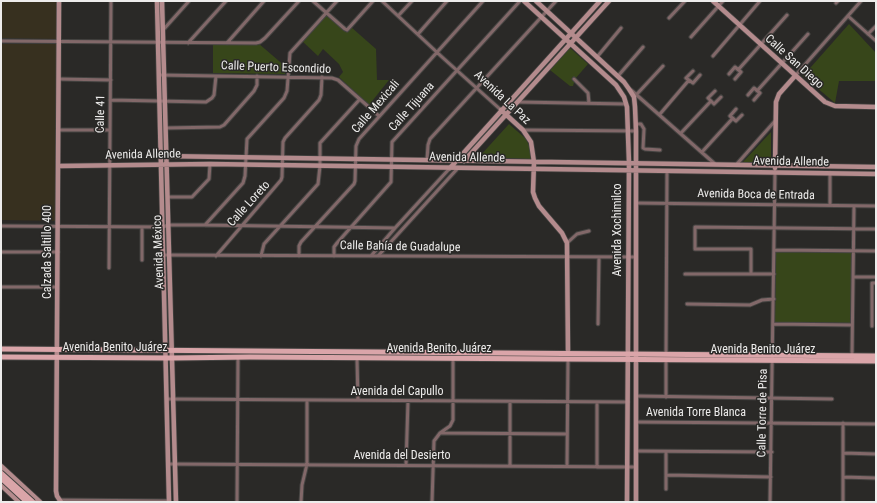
<!DOCTYPE html>
<html>
<head>
<meta charset="utf-8">
<style>
  body { margin:0 }
  #map { position:relative; width:877px; height:503px; overflow:hidden; background:#2a2927; font-family:"Roboto Condensed",sans-serif }
  canvas { display:block }
  .frame { position:absolute; inset:0; border:2px solid #edeceb; pointer-events:none }
</style>
</head>
<body>
<div id="map">
<canvas width="877" height="503"></canvas>
<div class="frame"></div>
</div>
<script>
const context = document.querySelector('canvas').getContext('2d');
context.lineJoin = 'round';
function fillPath(path, color) {
  context.fillStyle = color;
  context.fill(path, 'evenodd');
}
function shape(rows) {
  const path = new Path2D();
  for (const r of rows) {
    path.moveTo(r[0], r[1]);
    for (let i = 2; i < r.length; i += 2) path.lineTo(r[i], r[i + 1]);
  }
  return path;
}
function trace(path, color, width, dash) {
  context.strokeStyle = color;
  context.lineWidth = width;
  context.lineCap = dash ? 'butt' : 'round';
  context.setLineDash(dash || []);
  context.stroke(path);
}
function write(font, color, halo, rows, align = 'center') {
  context.font = font + ' "Roboto Condensed",sans-serif';
  context.lineWidth = 3;
  context.setLineDash([]);
  context.textBaseline = 'middle';
  context.strokeStyle = halo;
  context.fillStyle = color;
  for (const [text, x, y, turn = 0] of rows) {
    context.save();
    context.translate(x, y);
    context.rotate((+turn || 0) * Math.PI / 180);
    context.textAlign = isNaN(turn) ? turn : align;
    if (halo) context.strokeText(text, 0, 0);
    context.fillText(text, 0, 0);
    context.restore();
  }
}
fillPath(shape([
  [1,1,56,1,56,39,1,38],
  [1,44,59,44,57,221,1,220]
]), '#37301f');
fillPath(shape([
  [326,13,346,32,351,27,376,49,377,80,389,80,369,105,339,77,343,72,339,64,323,49,318,56,302,41],
  [849,24,876,53,876,81,839,81,835,103,803,76],
  [213,43,258,43,286,67,285,74,213,73],
  [570,48,588,64,575,79,573,86,570,86,550,70],
  [509,124,525,138,527,141,530,148,531,159,479,157],
  [771,132,771,163,743,162],
  [776,252,852,252,851,323,775,322]
]), '#37461a');
const street = shape([
  [313,1,345,29,347,30,373,1],
  [382,1,442,57,501,110],
  [836,3,838,1],
  [398,16,412,1],
  [848,16,876,41],
  [669,18,685,1],
  [163,30,189,1],
  [418,34,447,1],
  [868,34,876,26],
  [691,37,723,1],
  [1,41,256,43,260,42,265,38,299,1],
  [188,43,226,1],
  [227,43,264,1],
  [713,56,760,1],
  [597,57,621,28],
  [738,70,787,15],
  [693,71,686,78,693,83,700,75],
  [729,74,735,67,741,72,735,79],
  [159,75,332,78,338,80,379,116],
  [618,76,643,47],
  [795,76,861,1],
  [59,79,111,80],
  [574,79,588,93,589,103],
  [631,90,715,164],
  [715,91,708,98,714,104,721,97],
  [757,91,808,34],
  [637,94,663,66],
  [748,95,754,88,760,93,754,100],
  [110,100,206,102,212,98,214,95,216,76],
  [518,102,626,104],
  [736,109,730,116,736,121,742,115],
  [660,114,689,80],
  [636,124,641,124,644,129,643,148,645,149,660,150],
  [166,128,220,127,224,125,254,91,257,85,257,76],
  [59,130,110,130],
  [523,130,636,131],
  [681,133,711,101],
  [702,152,733,118],
  [427,160,428,145,430,139,556,1],
  [736,165,775,121],
  [168,197,192,197,209,179,210,164],
  [636,203,876,206],
  [830,205,830,173],
  [205,225,243,183,245,176,247,139,284,98,287,91,290,53,337,1],
  [1,226,163,227,168,225,205,225,395,228],
  [142,227,142,260],
  [567,243,577,234,589,231],
  [774,250,876,251],
  [1,252,58,252],
  [164,255,636,257],
  [216,256,281,180,282,177,283,142,285,138,319,100,321,95,322,77],
  [261,256,264,244,318,184,320,166,320,143,360,99],
  [299,256,299,246,301,242,354,184,355,181,356,146,359,139,483,1],
  [334,256,334,247,337,243,391,182,392,142,520,1],
  [371,256,395,228,450,168],
  [378,256,458,168],
  [109,268,111,1],
  [685,274,774,274],
  [751,274,751,249,695,249,695,227,876,229],
  [853,277,876,277],
  [1,287,57,287],
  [687,304,750,305,762,300,774,299],
  [598,324,599,257],
  [773,324,852,325],
  [872,326,872,283,876,283],
  [666,354,667,171],
  [852,355,854,206],
  [357,359,358,400],
  [666,360,666,397],
  [636,396,832,399],
  [167,399,628,402],
  [597,402,597,467],
  [636,422,876,424],
  [441,433,567,434],
  [636,451,772,452],
  [666,452,666,489],
  [843,453,876,454],
  [169,464,636,467],
  [406,465,408,401],
  [510,466,510,402],
  [567,466,568,360],
  [666,475,771,477],
  [843,477,876,478],
  [59,500,169,501],
  [237,502,238,357],
  [301,502,302,485,307,464,307,400],
  [432,502,434,441,440,433,450,426,453,420,453,359],
  [770,502,775,172],
  [843,502,843,423]
]);
const secondary = shape([
  [59,1,56,491,57,496,61,502],
  [157,1,169,502],
  [162,1,176,502],
  [524,1,616,85,624,97,627,107,629,163,627,502],
  [536,1,624,82,629,89,634,97,635,107,636,131,636,502],
  [713,1,825,102,835,106,876,107],
  [501,110,523,130,531,142,534,162,533,192,535,198,539,206,562,233,567,243,568,353],
  [161,156,876,167],
  [464,161,609,1],
  [58,166,210,164,876,174],
  [450,168,600,1],
  [775,168,776,102,779,94,795,76],
  [1,466,40,502],
  [1,485,19,502]
]);
const primary = shape([
  [1,349,876,356],
  [1,357,172,358,250,357,876,361]
]);
trace(street, '#454442', 5);
trace(secondary, '#454442', 6);
trace(primary, '#454442', 7);
trace(street, '#826869', 3);
trace(secondary, '#b48b8d', 4.5);
trace(primary, '#daa5a9', 5);
const primaryBridge = shape([
  [1,473,33,502],
  [1,478,27,502]
]);
trace(primaryBridge, '#454442', 7, []);
trace(primaryBridge, '#daa5a9', 5);
write('12px', '#edeceb', '#2a2927', [
  ["Calle San Diego",794,62,42],
  ["Calle Puerto Escondido",276,68,2],
  ["Avenida La Paz",502,98,43],
  ["Calle Mexicali",376,107,-49],
  ["Calle Tijuana",412,107,-48],
  ["Calle 41",101,114,-89],
  ["Avenida Allende",143,155,-1],
  ["Avenida Allende",467,158,1],
  ["Avenida Allende",791,162,1],
  ["Avenida Boca de Entrada",756,195,1],
  ["Calle Loreto",249,204,-48],
  ["Avenida Xochimilco",618,230,-90],
  ["Calle Bahía de Guadalupe",400,247,1],
  ["Calzada Saltillo 400",48,252,-90],
  ["Avenida México",159,252,-92],
  ["Avenida Benito Juárez",115,348],
  ["Avenida Benito Juárez",439,349],
  ["Avenida Benito Juárez",763,350],
  ["Avenida del Capullo",397,392],
  ["Avenida Torre Blanca",696,413],
  ["Calle Torre de Pisa",763,413,-89],
  ["Avenida del Desierto",402,456]
]);
</script>
</body>
</html>
